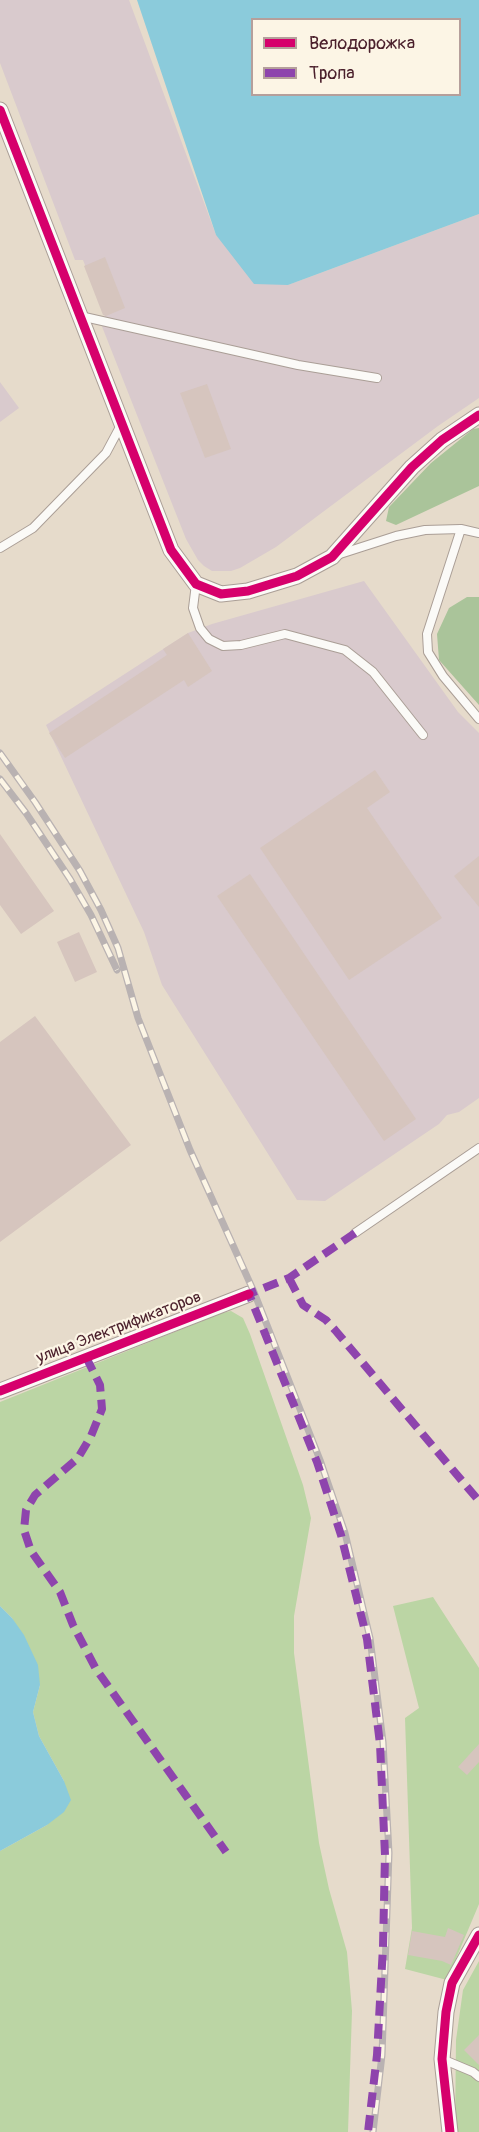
<!DOCTYPE html>
<html>
<head>
<meta charset="utf-8">
<style>
  body { margin:0 }
  #map { position:relative; width:479px; height:2132px; overflow:hidden; background:#e6dbcb; font-family:Pangolin,sans-serif }
  canvas { display:block }
  .legend { position:absolute; left:251px; top:18px; width:210px; height:78px; box-sizing:border-box; background:#fcf5e5; border:2px solid #b59f9b; margin:0; padding:8px 10px; list-style:none; font-size:18px; color:#4a1f2b }
  .legend li { display:flex; align-items:center; gap:12px; height:30px }
  .legend b { width:30px; border:2px solid #b59f9b }
</style>
</head>
<body>
<div id="map">
<canvas width="479" height="2132"></canvas>
<ul class="legend">
<li><b style="height:8px;background:#d6006c"></b>Велодорожка</li>
<li><b style="height:8px;background:#8e44ad"></b>Тропа</li>
</ul>
</div>
<script>
const context = document.querySelector('canvas').getContext('2d');
context.lineJoin = 'round';
function fillPath(path, color) {
  context.fillStyle = color;
  context.fill(path, 'evenodd');
}
function shape(rows) {
  const path = new Path2D();
  for (const r of rows) {
    path.moveTo(r[0], r[1]);
    for (let i = 2; i < r.length; i += 2) path.lineTo(r[i], r[i + 1]);
  }
  return path;
}
function trace(path, color, width, dash) {
  context.strokeStyle = color;
  context.lineWidth = width;
  context.lineCap = dash ? 'butt' : 'round';
  context.setLineDash(dash || []);
  context.stroke(path);
}
function write(font, color, halo, rows, align = 'center') {
  context.font = font + ' Pangolin,sans-serif';
  context.lineWidth = 4.5;
  context.setLineDash([]);
  context.textBaseline = 'middle';
  context.strokeStyle = halo;
  context.fillStyle = color;
  for (const [text, x, y, turn = 0] of rows) {
    context.save();
    context.translate(x, y);
    context.rotate((+turn || 0) * Math.PI / 180);
    context.textAlign = isNaN(turn) ? turn : align;
    if (halo) context.strokeText(text, 0, 0);
    context.fillText(text, 0, 0);
    context.restore();
  }
}
fillPath(shape([
  [0,0,129,0,216,235,288,285,479,214,479,398,438,426,276,547,240,568,231,571,212,571,204,566,198,560,186,539,101,324,106,319,83,260,75,260,0,63],
  [0,382,19,408,0,422],
  [364,581,458,712,479,733,479,1098,459,1112,447,1115,439,1124,325,1201,297,1200,162,985,144,932,46,725,188,633,212,624]
]), '#d9cacd');
fillPath(shape([
  [231,1311,243,1318,250,1334,303,1485,311,1518,294,1616,294,1653,319,1843,329,1889,347,1952,352,2011,348,2132,0,2132,0,1851,47,1825,64,1781,39,1736,33,1712,40,1685,12,1618,0,1606,0,1402,222,1313],
  [433,1597,479,1668,479,1904,447,1980,405,1969,412,1928,405,1718,419,1708,393,1606],
  [479,1961,479,2132,455,2132,456,2040,463,1990]
]), '#bbd5a4');
fillPath(shape([
  [479,428,479,486,396,525,386,521,389,507,431,463,473,429],
  [467,597,479,597,479,705,439,660,437,634,449,608]
]), '#aac49a');
fillPath(shape([
  [137,0,479,0,479,214,288,285,254,284,216,235],
  [252,20,460,20,460,94,252,94],
  [0,1606,12,1618,24,1635,38,1665,40,1685,33,1712,39,1736,64,1781,71,1800,64,1812,47,1825,0,1851]
]), '#8bcbdb');
fillPath(shape([
  [105,257,125,308,106,316,103,315,84,266],
  [207,384,231,449,205,458,180,393],
  [188,633,212,671,188,687,184,680,65,758,49,733,167,655,163,649],
  [375,770,390,792,367,808,442,918,349,980,260,848],
  [0,834,54,911,21,934,0,905],
  [479,856,479,907,454,876],
  [250,874,416,1119,384,1141,217,896],
  [79,932,97,972,75,982,57,942],
  [35,1016,131,1145,0,1242,0,1042],
  [479,1744,479,1762,467,1775,458,1767],
  [448,1928,464,1935,451,1965,442,1961,408,1955,412,1931,445,1937],
  [479,2035,479,2065,464,2050]
]), '#d6c5be');
const lane = shape([
  [80,316,298,365,377,378],
  [461,529,427,634,428,652,443,676,479,719],
  [0,548,33,528,106,453,121,425],
  [340,554,396,536,425,530,461,529,479,533],
  [196,584,193,608,200,628,209,639,223,646,241,645,285,634,345,650,373,672,423,735],
  [355,1233,479,1148],
  [442,2059,473,2072,479,2077]
]);
const street = shape([
  [0,110,171,550,196,584,221,594,248,591,297,576,332,557,412,467,442,440,479,415],
  [0,1391,249,1294],
  [450,2132,442,2059,446,2012,452,1983,479,1935]
]);
trace(lane, '#aa9e96', 10);
trace(street, '#aa9e96', 17);
trace(lane, '#fbfaf7', 8);
trace(street, '#fbfaf7', 15);
const rail = shape([
  [0,753,35,802,80,871,101,910,118,948,138,1018,190,1150,254,1292,320,1460,345,1533,370,1638,383,1742,389,1853,382,2055,373,2132],
  [0,779,26,813,70,879,91,915,117,970]
]);
trace(rail, '#b9b2b2', 7);
trace(rail, '#fcf5e5', 4.5, [14]);
trace(shape([
  [355,1233,289,1278,249,1294,317,1462,341,1535,367,1639,380,1744,385,1855,383,1947,377,2055,368,2132],
  [289,1278,303,1305,326,1320,335,1330,479,1501],
  [86,1357,100,1385,102,1409,91,1436,78,1458,35,1495,26,1510,24,1530,31,1551,60,1592,73,1625,96,1669,226,1852]
]), '#8e44ad', 8, [15, 8]);
trace(shape([
  [0,110,171,550,196,584,221,594,248,591,297,576,332,557,412,467,442,440,479,415],
  [0,1391,249,1294],
  [450,2132,442,2059,446,2012,452,1983,479,1935]
]), '#d6006c', 9);
write('16px', '#4a1f2b', '#fcf5e5', [
  ["улица Электрификаторов",119,1328,-21]
]);
</script>
</body>
</html>
